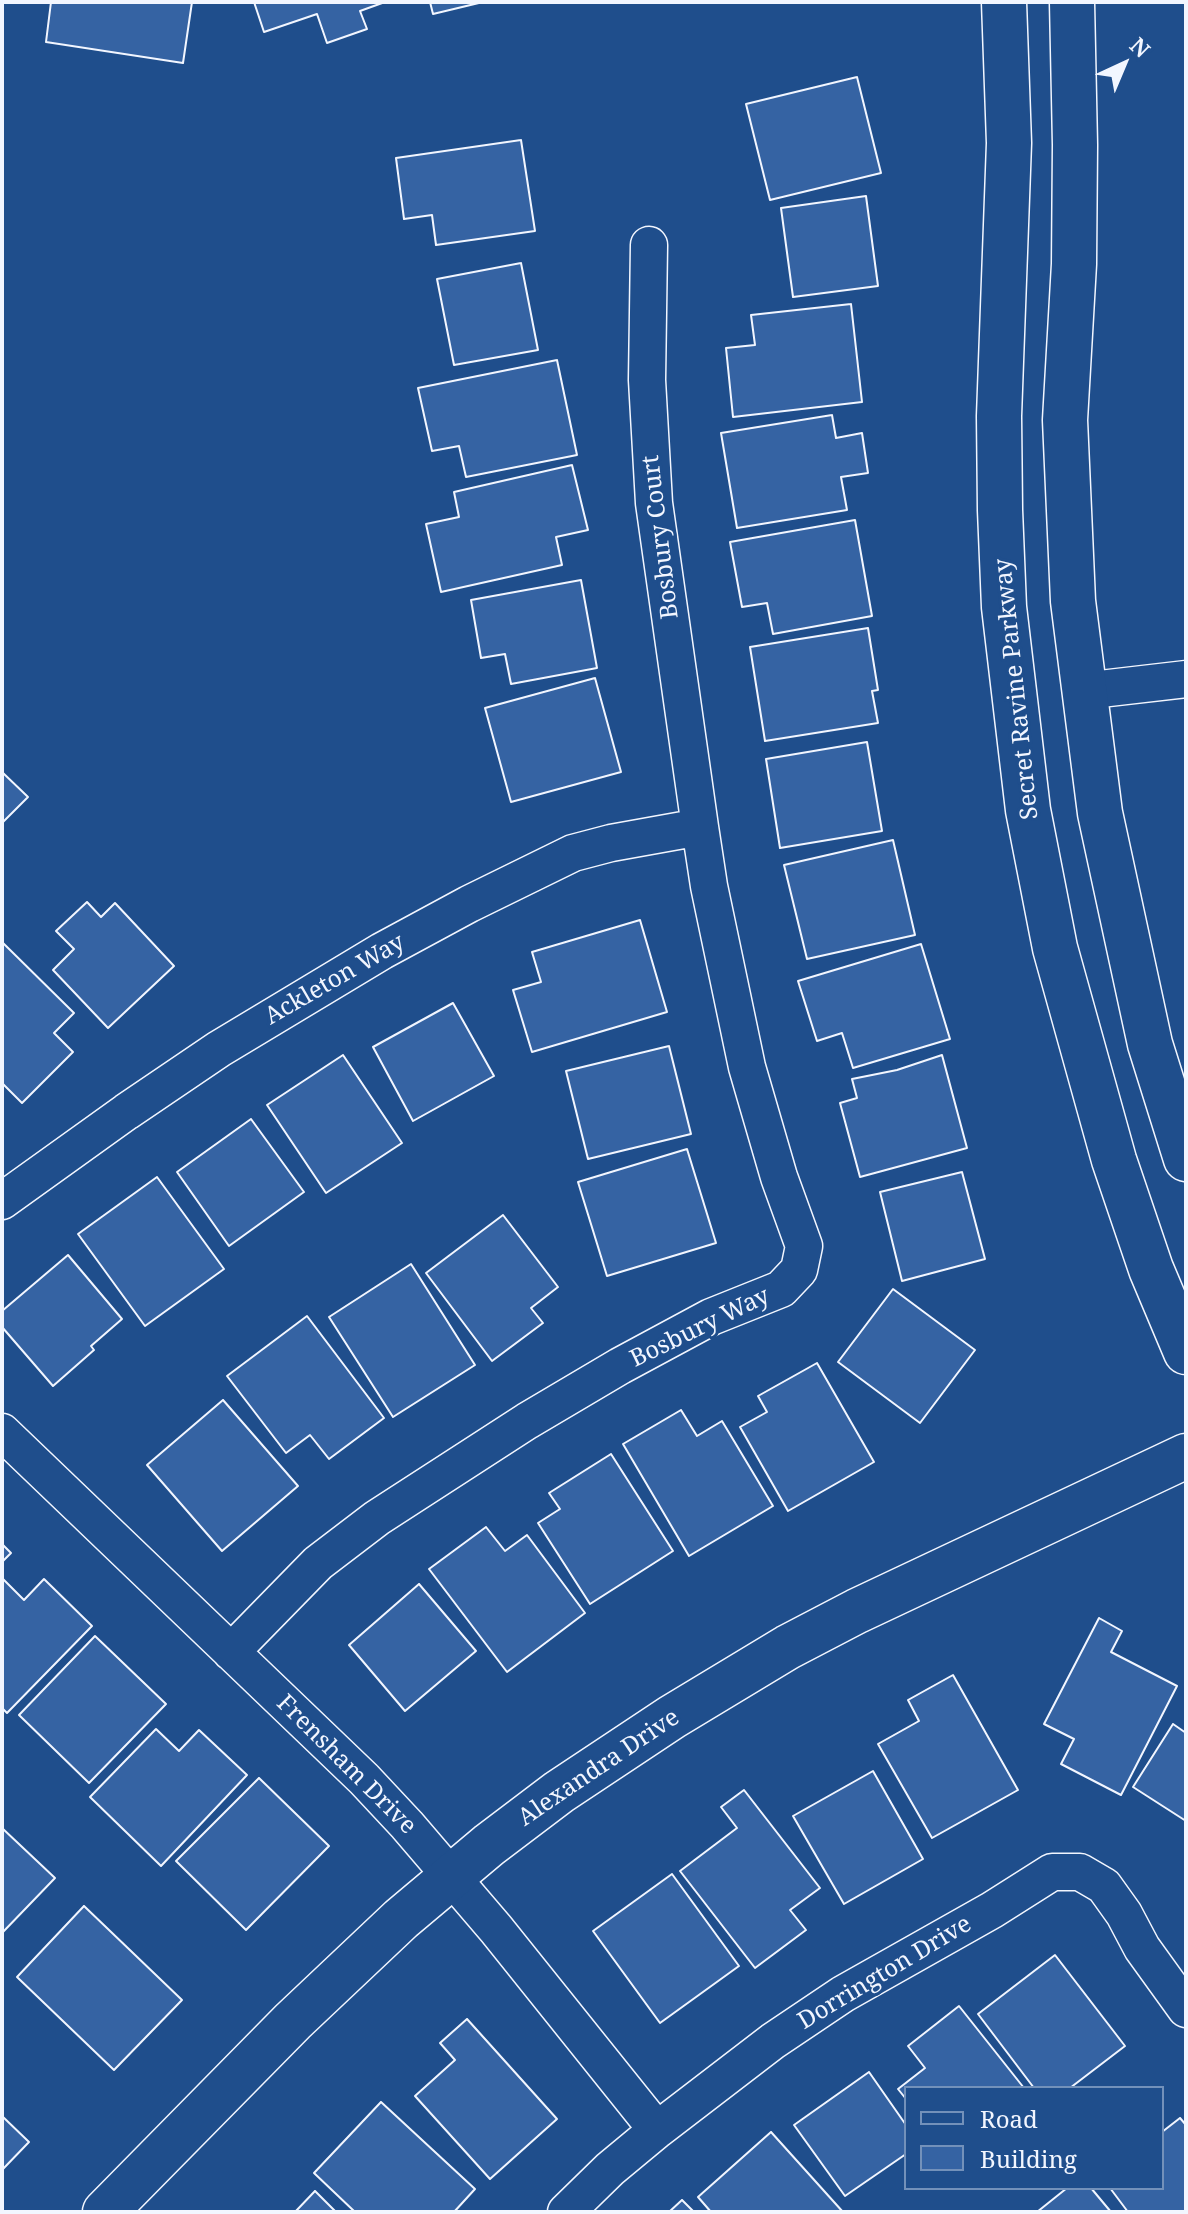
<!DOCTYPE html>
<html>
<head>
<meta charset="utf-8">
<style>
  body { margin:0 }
  #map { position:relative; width:1188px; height:2214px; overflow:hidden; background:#1f4e8c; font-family:"Noto Serif",serif }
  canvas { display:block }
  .frame { position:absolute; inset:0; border:4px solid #f2f6ff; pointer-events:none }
  .legend { position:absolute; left:904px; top:2086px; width:260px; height:104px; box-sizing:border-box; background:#1f4e8c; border:2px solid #7391ba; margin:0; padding:10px 14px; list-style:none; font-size:24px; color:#f2f6ff }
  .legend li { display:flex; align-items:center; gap:16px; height:40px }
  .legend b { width:40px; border:2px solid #7391ba }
  .north { position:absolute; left:1084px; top:24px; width:80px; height:80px; -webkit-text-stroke:6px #1f4e8c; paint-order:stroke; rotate:44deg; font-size:22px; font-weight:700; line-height:32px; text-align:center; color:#f2f6ff }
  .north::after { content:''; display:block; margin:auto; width:28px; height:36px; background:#f2f6ff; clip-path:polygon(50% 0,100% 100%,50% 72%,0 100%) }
</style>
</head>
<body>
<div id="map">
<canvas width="1188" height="2214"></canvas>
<div class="frame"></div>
<ul class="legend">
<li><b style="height:10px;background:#1f4e8c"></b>Road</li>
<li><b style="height:22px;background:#3563a3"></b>Building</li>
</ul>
<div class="north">N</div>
</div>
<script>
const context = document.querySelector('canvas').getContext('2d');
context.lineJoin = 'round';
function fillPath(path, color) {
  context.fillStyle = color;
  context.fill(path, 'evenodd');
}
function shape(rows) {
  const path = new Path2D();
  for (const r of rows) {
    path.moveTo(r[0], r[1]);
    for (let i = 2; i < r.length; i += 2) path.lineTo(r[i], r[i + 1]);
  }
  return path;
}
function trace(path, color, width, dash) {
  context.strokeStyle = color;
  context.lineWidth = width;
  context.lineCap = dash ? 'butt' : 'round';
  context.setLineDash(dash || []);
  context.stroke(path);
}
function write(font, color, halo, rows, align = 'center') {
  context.font = font + ' "Noto Serif",serif';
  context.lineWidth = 6;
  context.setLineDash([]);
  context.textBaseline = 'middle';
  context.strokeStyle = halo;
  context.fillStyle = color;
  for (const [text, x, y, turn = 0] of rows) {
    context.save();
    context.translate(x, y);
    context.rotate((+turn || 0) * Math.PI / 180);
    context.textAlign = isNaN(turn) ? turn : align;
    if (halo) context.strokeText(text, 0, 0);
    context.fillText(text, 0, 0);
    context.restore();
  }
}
const building = shape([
  [51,2,192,2,183,63,46,42,51,2],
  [254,2,385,2,360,11,367,29,327,43,317,14,264,32,254,2],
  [430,2,483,2,433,14,430,2],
  [857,77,881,173,770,200,746,104,857,77],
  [521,140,535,231,436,245,432,215,404,219,396,158,521,140],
  [866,196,878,286,793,297,781,208,866,196],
  [521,263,538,350,454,365,437,279,521,263],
  [851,304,862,402,733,417,726,348,755,345,751,315,851,304],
  [557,360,577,455,466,477,459,446,432,451,418,388,557,360],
  [832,415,836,438,862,433,868,473,841,477,847,510,737,528,721,433,832,415],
  [572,465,588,530,556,537,562,565,441,592,426,524,459,517,454,492,572,465],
  [855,520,872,616,773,634,767,603,742,607,730,542,855,520],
  [581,580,597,668,511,684,505,654,481,658,471,600,581,580],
  [868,628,878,690,872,691,878,723,765,741,750,647,868,628],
  [595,678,621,772,511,802,485,708,595,678],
  [867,742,882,831,780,848,766,759,867,742],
  [2,772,28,797,2,823,2,772],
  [893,840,915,935,807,959,784,865,893,840],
  [87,902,101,917,115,903,174,966,108,1028,53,970,74,949,56,931,87,902],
  [640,920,667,1012,532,1052,513,990,541,982,532,952,640,920],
  [2,942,74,1013,54,1033,73,1052,22,1103,2,1083,2,942],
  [921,944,950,1039,853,1068,842,1033,817,1041,798,981,921,944],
  [453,1003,494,1076,413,1121,373,1047,453,1003],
  [669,1046,691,1134,588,1159,566,1071,669,1046],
  [343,1055,402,1143,326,1193,267,1105,343,1055],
  [942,1055,967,1148,860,1177,840,1103,857,1098,852,1079,897,1070,942,1055],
  [251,1119,304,1192,229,1246,177,1172,251,1119],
  [687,1149,716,1243,607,1276,578,1182,687,1149],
  [962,1172,985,1259,902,1281,880,1192,962,1172],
  [157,1177,224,1269,145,1326,78,1234,157,1177],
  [503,1215,558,1287,531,1308,543,1323,492,1361,426,1273,503,1215],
  [68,1255,122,1319,91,1346,94,1350,53,1386,2,1327,2,1311,68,1255],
  [411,1264,475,1365,393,1417,329,1317,411,1264],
  [893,1289,975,1350,920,1423,838,1362,893,1289],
  [307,1316,384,1418,329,1459,310,1435,286,1453,227,1376,307,1316],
  [817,1363,874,1462,788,1511,740,1427,767,1412,758,1396,817,1363],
  [223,1400,298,1486,222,1551,147,1465,223,1400],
  [681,1410,697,1436,722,1421,773,1506,689,1556,623,1444,681,1410],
  [611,1454,673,1551,590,1604,538,1523,560,1509,549,1493,611,1454],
  [486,1527,505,1551,527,1535,585,1613,507,1672,429,1569,486,1527],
  [2,1544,11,1553,2,1562,2,1544],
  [2,1578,24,1600,44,1579,92,1626,7,1713,2,1708,2,1578],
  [419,1584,476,1651,405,1711,349,1645,419,1584],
  [1099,1618,1122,1631,1111,1652,1177,1686,1121,1795,1061,1764,1074,1739,1044,1724,1099,1618],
  [95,1636,166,1704,89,1783,19,1715,95,1636],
  [953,1675,1018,1790,932,1838,878,1744,919,1721,908,1700,953,1675],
  [1173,1724,1186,1733,1186,1821,1133,1787,1173,1724],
  [156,1729,179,1751,199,1730,247,1775,161,1866,90,1797,156,1729],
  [873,1771,923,1859,844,1904,793,1816,873,1771],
  [259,1778,329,1846,246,1930,176,1861,259,1778],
  [744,1790,820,1888,790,1910,806,1930,755,1968,680,1871,737,1828,721,1807,744,1790],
  [2,1828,55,1878,2,1933,2,1828],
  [672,1874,739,1966,660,2023,593,1931,672,1874],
  [84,1906,182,2000,114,2070,17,1977,84,1906],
  [1055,1955,1125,2046,1070,2088,1034,2088,978,2014,1055,1955],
  [959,2006,1024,2088,906,2088,906,2099,898,2089,925,2068,908,2046,959,2006],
  [467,2019,557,2119,490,2179,415,2096,455,2060,440,2043,467,2019],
  [869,2072,906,2125,906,2154,845,2196,794,2125,869,2072],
  [381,2102,475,2189,454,2212,355,2212,314,2173,381,2102],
  [2,2116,29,2142,2,2170,2,2116],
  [1180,2118,1186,2125,1186,2212,1128,2212,1110,2188,1162,2188,1162,2132,1180,2118],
  [771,2132,843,2212,711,2212,698,2197,771,2132],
  [1067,2188,1091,2188,1111,2212,1037,2212,1067,2188],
  [315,2191,336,2212,295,2212,315,2191],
  [682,2200,694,2212,669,2212,682,2200]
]);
fillPath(building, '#3563a3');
trace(building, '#f2f6ff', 2);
const street = shape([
  [1083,691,1186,679],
  [2,1201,126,1112,219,1049,382,951,469,904,573,853,611,843,700,827],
  [2,1432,364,1779,407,1825,496,1929,657,2130],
  [231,1652,318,1563,377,1518,527,1421,620,1366,711,1317,781,1289,799,1270,804,1246,779,1177,747,1067,709,886,700,827,654,503,647,380,649,245],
  [566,2212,610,2169,657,2130,773,2041,843,1994,992,1910,1052,1872,1080,1872,1104,1886,1124,1914,1142,1948,1186,2009]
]);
const secondary = shape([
  [1004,2,1009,143,999,416,1000,510,1004,607,1028,810,1055,948,1114,1160,1151,1269,1186,1352],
  [1072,2,1075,145,1074,264,1065,420,1073,601,1100,813,1150,1044,1186,1159],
  [105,2212,293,2021,401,1919,489,1845,559,1792,672,1717,788,1647,857,1611,1186,1456]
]);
trace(street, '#f2f6ff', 39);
trace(secondary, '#f2f6ff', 47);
trace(street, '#1f4e8c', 36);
trace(secondary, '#1f4e8c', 44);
write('24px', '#f2f6ff', '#1f4e8c', [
  ["Bosbury Court",661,537,-97],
  ["Secret Ravine Parkway",1017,689,-96],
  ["Ackleton Way",335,980,-30],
  ["Bosbury Way",700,1328,-26],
  ["Frensham Drive",346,1765,45],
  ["Alexandra Drive",599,1768,-34],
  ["Dorrington Drive",885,1973,-31]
]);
</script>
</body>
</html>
